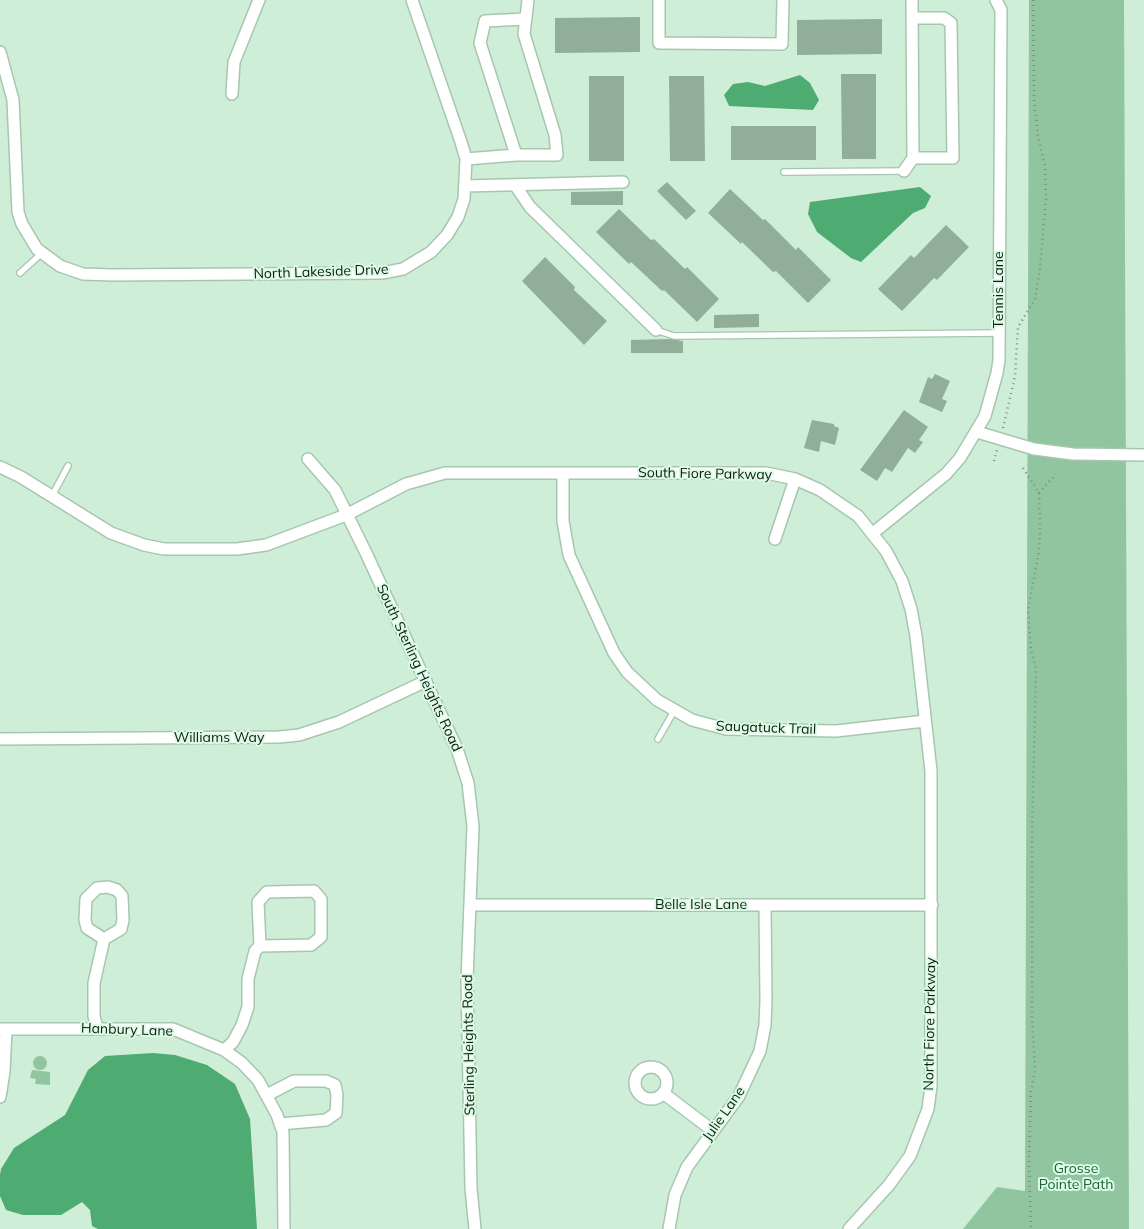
<!DOCTYPE html>
<html>
<head>
<meta charset="utf-8">
<style>
  body { margin:0 }
  canvas { display:block; background:#ceeed7 }
</style>
</head>
<body>
<canvas width="1144" height="1229"></canvas>
<script>
const context = document.querySelector('canvas').getContext('2d');
context.lineJoin = 'round';
function fillPath(path, color) {
  context.fillStyle = color;
  context.fill(path, 'evenodd');
}
function shape(rows) {
  const path = new Path2D();
  for (const r of rows) {
    if (r.length === 3) {
      path.moveTo(r[0] + r[2], r[1]);
      path.arc(r[0], r[1], r[2], 0, 2 * Math.PI);
      continue;
    }
    path.moveTo(r[0], r[1]);
    for (let i = 2; i < r.length; i += 2) path.lineTo(r[i], r[i + 1]);
  }
  return path;
}
function trace(path, color, width, dash) {
  context.strokeStyle = color;
  context.lineWidth = width;
  context.lineCap = dash ? 'butt' : 'round';
  context.setLineDash(dash || []);
  context.stroke(path);
}
function write(font, color, halo, rows, align = 'center') {
  context.font = font + ' Mulish,sans-serif';
  context.lineWidth = 4;
  context.setLineDash([]);
  context.textBaseline = 'middle';
  context.strokeStyle = halo;
  context.fillStyle = color;
  for (const [text, x, y, turn = 0] of rows) {
    context.save();
    context.translate(x, y);
    context.rotate((+turn || 0) * Math.PI / 180);
    context.textAlign = isNaN(turn) ? turn : align;
    if (halo) context.strokeText(text, 0, 0);
    context.fillText(text, 0, 0);
    context.restore();
  }
}
fillPath(shape([
  [1029,0,1124,0,1129,1229,963,1229,997,1187,1025,1191],
  [40,1063,7],
  [32,1070,50,1072,50,1085,35,1084,36,1079,30,1078]
]), '#90c5a0');
fillPath(shape([
  [800,75,810,83,819,100,813,110,729,106,724,95,733,84,748,82,765,86],
  [920,187,931,196,925,208,913,213,861,262,851,258,817,232,808,214,810,202],
  [153,1053,175,1055,207,1065,235,1084,250,1119,257,1229,98,1229,92,1226,90,1210,82,1202,61,1215,23,1215,6,1210,0,1196,0,1175,1,1169,14,1148,65,1115,88,1070,105,1056]
]), '#4eab72');
fillPath(shape([
  [640,17,640,52,555,53,555,18],
  [882,19,882,54,797,55,797,20],
  [841,74,876,74,876,159,842,159],
  [589,76,624,76,624,161,589,161],
  [669,76,704,76,705,161,670,161],
  [731,126,816,126,816,160,731,160],
  [667,182,696,211,686,220,657,191],
  [730,189,763,220,765,219,796,250,798,247,831,280,808,303,776,271,773,272,742,242,741,244,708,213],
  [623,191,623,205,571,205,571,192],
  [619,209,651,240,654,239,685,269,687,267,719,299,697,322,664,290,662,291,631,262,629,264,596,232],
  [946,225,969,247,937,280,934,278,902,311,878,289,911,255,914,258],
  [545,257,575,287,574,290,607,321,584,345,522,281],
  [759,314,759,327,714,328,714,315],
  [670,339,683,341,683,353,631,353,631,340],
  [935,374,950,381,942,399,947,401,942,412,919,402,928,377,932,379],
  [904,410,928,427,919,440,923,442,915,453,908,448,892,472,885,468,877,481,860,470],
  [812,420,834,424,834,426,839,428,835,445,821,441,819,452,804,448]
]), '#91ae99');
const service = shape([
  [784,172,904,171],
  [20,273,42,253],
  [656,330,674,336,999,333],
  [52,496,68,466],
  [658,739,674,711]
]);
const minor = shape([
  [659,0,659,43,782,44,783,0],
  [912,0,913,158,953,158,951,23,944,18,913,18],
  [525,19,485,21,480,43,516,155,557,155,555,135,524,34,528,0],
  [0,52,13,100,18,212,22,224,37,249,60,266,83,274,112,275,382,273,403,269,431,252,447,235,458,217,464,199,466,159,461,142,412,0],
  [232,94,234,62,259,0],
  [466,159,516,155],
  [904,171,913,158],
  [515,185,530,207,656,330],
  [465,186,623,182],
  [977,432,1034,449,1073,454,1144,455],
  [308,459,335,490,366,553,457,749,468,783,473,826,467,980,471,1188,475,1229],
  [0,467,21,477,111,533,144,545,164,549,237,549,266,545,346,515,406,484,445,473,766,473,795,479,820,490,858,516,886,551,902,581,911,609,916,636,931,771,931,1086,928,1109,910,1156,889,1185,849,1229],
  [563,473,563,521,569,555,614,653,627,672,657,700,692,720,726,729,836,731,925,721],
  [873,533,946,474,960,458,985,416,997,373,999,360,1001,10,996,0],
  [775,539,795,479],
  [0,739,279,737,299,735,339,722,426,681],
  [108,887,117,890,122,896,123,920,121,929,104,939,87,928,85,920,86,899,97,888,108,887],
  [470,905,932,905],
  [97,1028,94,1016,94,983,104,939],
  [0,1029,173,1029,224,1050,242,1063,258,1080,277,1115,283,1132,284,1229],
  [224,1050,233,1042,242,1025,248,1007,248,979,255,951,260,946,311,945,321,937,321,899,314,891,267,892,258,902,260,946],
  [651,1083,16],
  [663,1093,712,1130],
  [267,1095,294,1081,326,1081,335,1085,337,1095,336,1113,326,1120,280,1124],
  [0,1097,4,1072,6,1029],
  [669,1229,675,1195,687,1167,739,1096,760,1051,765,1025,766,1001,765,905]
]);
trace(service, '#a7c6b0', 8);
trace(minor, '#a7c6b0', 14);
trace(shape([
  [1003,428,1015,376,1018,327,1035,299,1040,269,1046,198,1045,166,1038,136,1034,102,1033,0],
  [994,461,997,450],
  [1023,468,1039,493,1040,523,1039,551,1028,610,1031,650,1036,669,1032,830,1032,1018,1035,1070,1031,1092,1029,1162,1031,1229],
  [1039,493,1056,474]
]), '#799080', 2.5, [1, 4]);
trace(service, '#fff', 5.5);
trace(minor, '#fff', 11);
write('14px', '#101b13', '#dbfbe4', [
  ["North Lakeside Drive",321,272,-2],
  ["Tennis Lane",999,290,-90],
  ["South Fiore Parkway",705,474,1],
  ["South Sterling Heights Road",419,668,65],
  ["Saugatuck Trail",766,728,2],
  ["Williams Way",219,738],
  ["Belle Isle Lane",701,905],
  ["North Fiore Parkway",930,1024,-89],
  ["Hanbury Lane",127,1030,2],
  ["Sterling Heights Road",469,1045,-91],
  ["Julie Lane",724,1114,-55]
]);
write('14px', '#1c5f39', '#dbfbe4', [
  ["Grosse",1076,1169],
  ["Pointe Path",1076,1185]
]);
</script>
</body>
</html>
